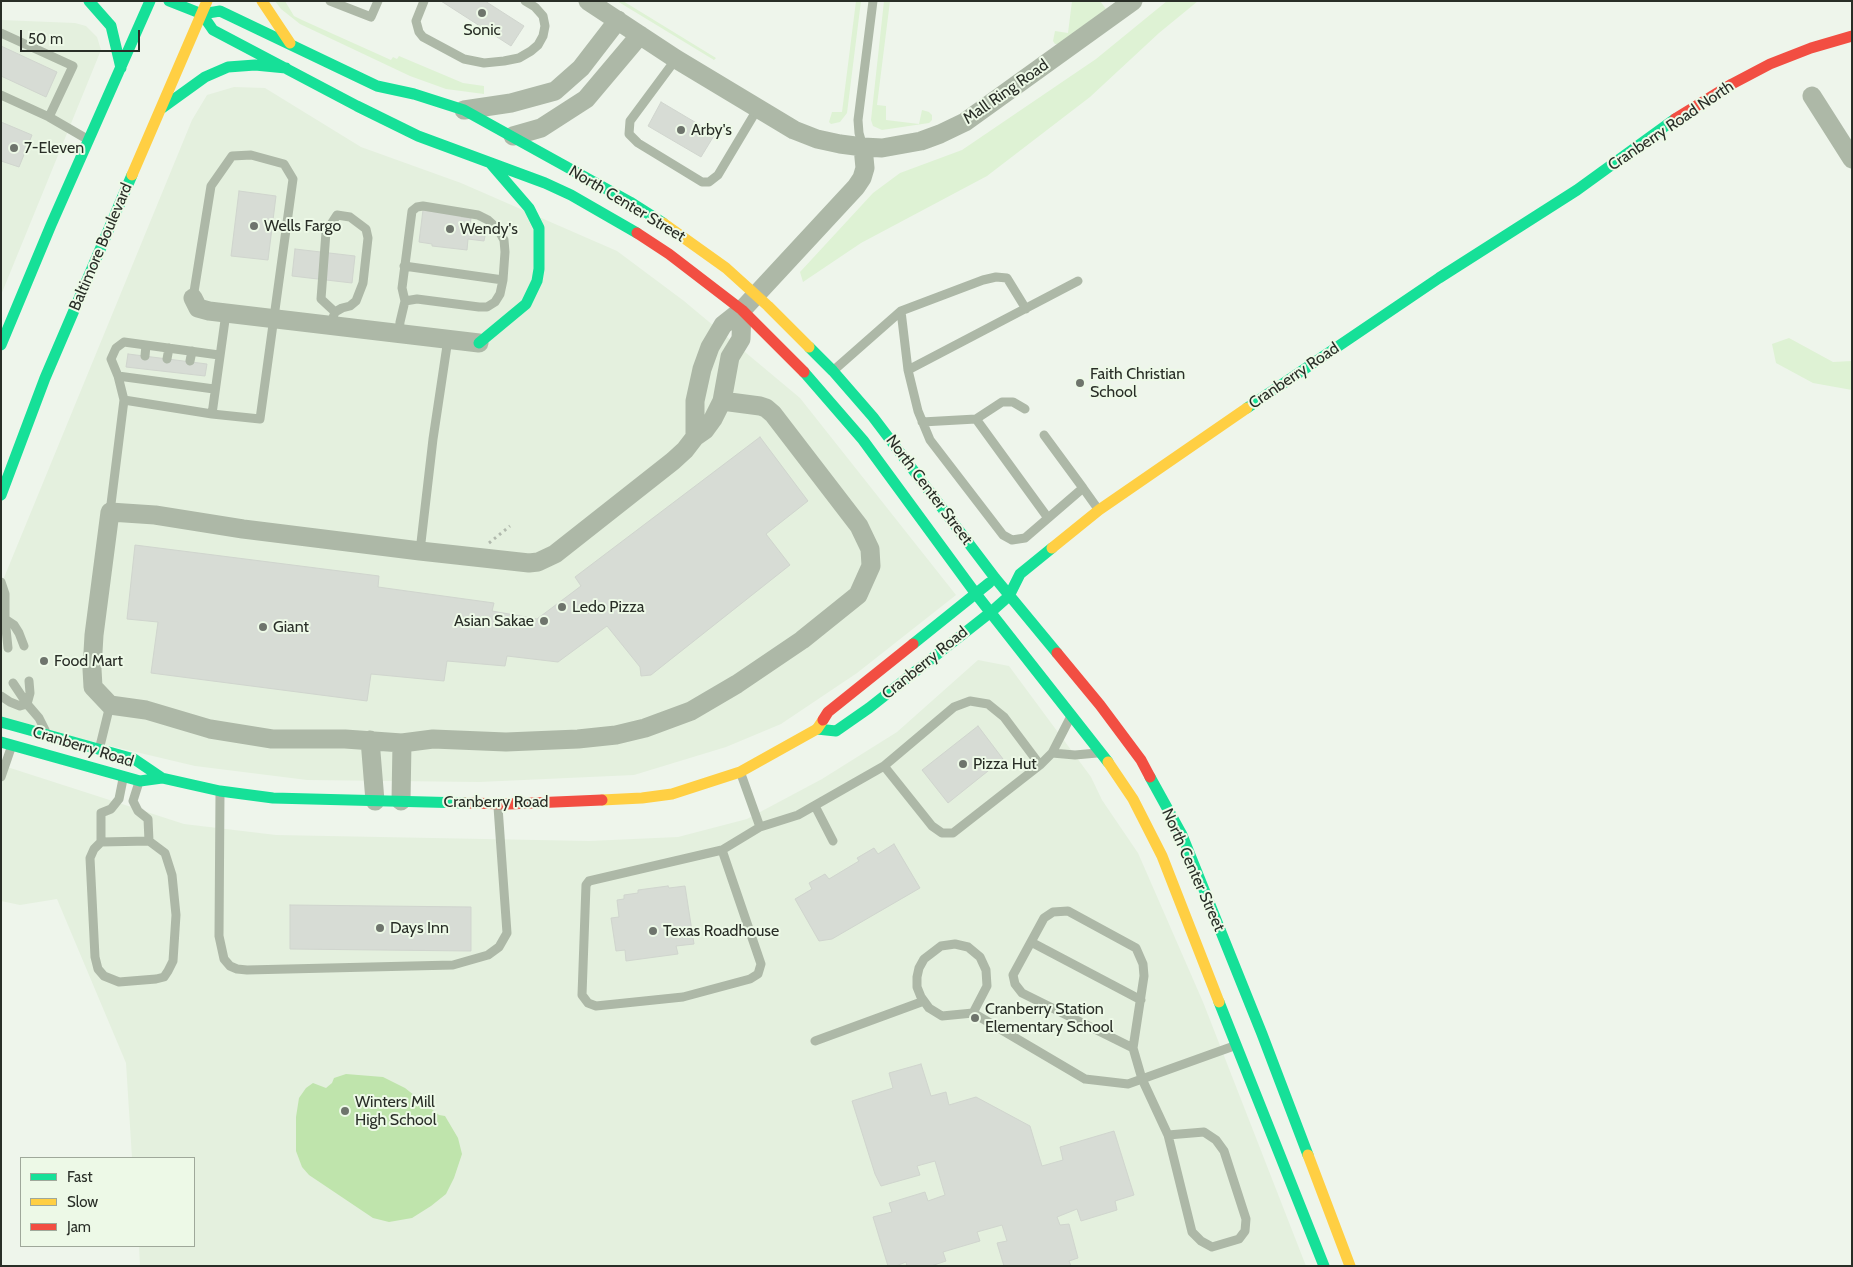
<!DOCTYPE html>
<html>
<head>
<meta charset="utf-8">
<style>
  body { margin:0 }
  #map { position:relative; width:1853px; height:1267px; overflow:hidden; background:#eef5eb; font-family:Cabin,sans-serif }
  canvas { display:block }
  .frame { position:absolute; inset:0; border:2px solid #292e27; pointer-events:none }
  .legend { position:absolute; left:20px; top:1157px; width:175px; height:90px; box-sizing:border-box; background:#edf9e7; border:1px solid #9fa89a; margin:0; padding:6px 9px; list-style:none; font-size:15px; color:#292e27 }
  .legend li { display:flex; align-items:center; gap:10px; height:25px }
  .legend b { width:25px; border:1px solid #9fa89a }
  .scale { position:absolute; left:20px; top:30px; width:120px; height:22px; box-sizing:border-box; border:2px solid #292e27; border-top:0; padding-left:6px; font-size:15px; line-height:18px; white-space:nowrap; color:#292e27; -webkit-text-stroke:4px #edf9e7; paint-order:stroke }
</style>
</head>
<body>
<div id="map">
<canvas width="1853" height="1267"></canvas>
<div class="frame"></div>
<ul class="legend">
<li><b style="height:6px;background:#16e098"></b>Fast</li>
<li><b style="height:6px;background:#ffcf43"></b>Slow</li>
<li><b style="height:6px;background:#f24e42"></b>Jam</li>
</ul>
<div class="scale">50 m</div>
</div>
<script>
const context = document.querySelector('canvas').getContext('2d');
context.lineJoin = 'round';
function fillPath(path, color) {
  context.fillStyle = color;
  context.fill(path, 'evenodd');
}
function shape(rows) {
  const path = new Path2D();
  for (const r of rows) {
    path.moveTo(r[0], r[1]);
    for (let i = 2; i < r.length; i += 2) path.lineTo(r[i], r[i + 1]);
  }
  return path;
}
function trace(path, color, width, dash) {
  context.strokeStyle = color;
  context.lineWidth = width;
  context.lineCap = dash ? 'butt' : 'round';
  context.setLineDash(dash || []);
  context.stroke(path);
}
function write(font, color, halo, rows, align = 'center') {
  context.font = font + ' Cabin,sans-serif';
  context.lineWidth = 4;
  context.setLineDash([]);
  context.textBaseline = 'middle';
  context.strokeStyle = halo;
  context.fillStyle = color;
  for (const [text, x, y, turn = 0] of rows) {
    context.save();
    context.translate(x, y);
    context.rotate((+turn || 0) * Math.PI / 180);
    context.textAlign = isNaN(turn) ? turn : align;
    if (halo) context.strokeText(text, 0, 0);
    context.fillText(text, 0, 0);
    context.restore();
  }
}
fillPath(shape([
  [1,20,75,23,86,26,97,37,101,50,1,295],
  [234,87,265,88,361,147,461,183,617,251,684,301,800,398,956,595,857,673,781,724,726,747,634,775,479,782,307,780,195,766,1,720,1,585,192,120,207,95],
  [978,660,1009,666,1091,777,1102,800,1138,853,1203,1002,1306,1266,140,1266,139,1246,194,1246,194,1158,132,1158,126,1063,57,899,20,905,1,901,1,765,184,824,276,835,589,841,678,837,747,819,822,779,897,732]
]), '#e4f0de');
fillPath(shape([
  [275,1,285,1,294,16,302,20,391,60,393,57,397,59,399,56,463,83,484,86,484,94,446,89,410,76,300,24,281,9],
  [617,1,623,1,716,58,714,60],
  [856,1,861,1,847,113,840,122,831,124,829,122,832,112,842,112],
  [884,1,890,1,877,105,886,106,886,120,919,124,922,110,929,112,932,115,932,120,929,123,882,130,873,126,871,120],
  [1072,1,1100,1,1106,9,1058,44,1055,44,1053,41,1055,31,1068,33],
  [1167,1,1198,1,1159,33,1090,97,987,176,861,243,803,282,800,272,873,193,900,173,962,150,1096,59],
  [1789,338,1833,362,1852,361,1852,390,1813,383,1776,363,1772,344]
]), '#def2d4');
fillPath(shape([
  [346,1074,383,1077,405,1088,439,1115,445,1116,458,1138,462,1154,454,1178,446,1194,431,1206,412,1218,389,1222,373,1218,309,1175,302,1167,296,1151,296,1117,299,1098,306,1088,313,1083,326,1088,332,1083,334,1078]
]), '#bfe4ac');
const building = shape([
  [441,1,485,1,524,26,511,46,441,1],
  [1,46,57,72,46,97,1,76,1,46],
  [661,102,715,134,701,157,648,126,661,102],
  [1,122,32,135,19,167,1,161,1,122],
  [239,191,276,196,268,260,231,256,239,191],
  [423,210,461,215,461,217,471,218,470,227,480,228,479,231,486,231,484,241,468,239,467,250,432,246,432,244,419,242,423,210],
  [295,249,355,256,352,283,292,276,295,249],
  [128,354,207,364,205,376,126,367,128,354],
  [760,437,808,501,766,534,790,565,651,675,641,676,640,667,607,626,558,662,507,656,505,666,447,661,444,681,371,674,367,701,151,673,158,622,127,619,135,545,379,576,378,587,494,603,492,611,537,619,581,586,575,577,760,437],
  [978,726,1003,759,948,803,922,770,978,726],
  [894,844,920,888,832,939,819,941,795,899,812,889,809,883,825,874,829,879,859,861,857,858,874,848,878,854,894,844],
  [668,886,669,888,685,886,694,944,676,946,678,954,626,961,625,950,616,951,611,918,619,917,617,900,624,899,624,895,638,893,638,890,668,886],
  [290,905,471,907,471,951,290,949,290,905],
  [921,1064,931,1096,946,1092,949,1105,976,1097,1030,1126,1042,1166,1063,1160,1060,1147,1114,1131,1134,1195,1115,1201,1117,1210,1081,1221,1077,1209,1057,1217,1060,1225,1069,1224,1078,1258,1069,1261,1071,1266,1004,1266,997,1243,1007,1241,1002,1225,977,1232,980,1241,943,1252,946,1261,931,1266,907,1266,906,1262,896,1266,888,1266,873,1217,892,1212,889,1203,925,1192,928,1201,945,1195,935,1161,917,1166,920,1175,881,1186,875,1174,852,1101,893,1088,889,1073,921,1064]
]);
fillPath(building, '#d7dcd5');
trace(building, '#d0d5ce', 1);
trace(shape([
  [489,543,510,526]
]), '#b1b9ad', 3, [2.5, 4]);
trace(shape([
  [330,1,371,17,378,1],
  [424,1,416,21,419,32,423,37,464,59,484,63,504,61,519,58,531,51,538,45,543,36,545,26,543,16,535,7,525,1],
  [1,33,73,66,49,117,1,95],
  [676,59,630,121,629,134,638,143,702,182,709,182,718,175,758,108],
  [49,117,87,139],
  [863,147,859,133,858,120,873,1],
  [404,266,503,280],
  [1078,281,908,370,918,411,930,440,1003,535,1012,540,1025,538,1083,488,1098,509],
  [901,311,908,370],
  [330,326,335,312,342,308,350,306,356,301,363,283,368,238,366,229,350,217,337,215,326,232,321,299,335,312],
  [399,334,400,322,405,301,402,288,412,211,417,207,423,206,478,215,488,220,498,229,504,240,505,252,503,280,500,294,495,302,487,307,479,307,417,299,405,301],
  [145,356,146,345],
  [167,359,169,348],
  [190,361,192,351],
  [834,370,901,311,983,280,996,277,1007,278,1026,309],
  [118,376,214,389],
  [124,400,212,414,260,419,293,179,284,164,251,155,232,156,211,186,193,298],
  [212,414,226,313],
  [976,419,1002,402,1013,402,1025,409],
  [922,422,976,419,1048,518],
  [1044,435,1083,488],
  [110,512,124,400,118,376,111,359,116,348,124,342,219,355],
  [420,551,433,439,448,339],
  [1,582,5,594,5,619,14,625,19,633,24,646],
  [5,619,8,648],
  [29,681,30,693,27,704,39,718,45,730],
  [1,696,10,702,20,706,27,704,13,683],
  [1070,718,1052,753,1075,755,1097,753],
  [100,746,110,705],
  [884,766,954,707,970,701,988,704,1004,717,1040,765],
  [741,774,760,827],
  [1,777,11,748],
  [123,779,119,799,111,809,101,813,101,842,149,841,148,819,138,811,133,801,139,782],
  [220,793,219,936,224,959,230,966,237,969,247,970,453,965,488,955,499,947,507,933,498,807],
  [815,806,833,841],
  [101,842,94,849,90,858,95,957,98,969,104,976,119,982,156,979,164,977,168,971,173,961,176,915,172,875,165,853,149,841],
  [722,850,761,964,758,974,750,979,683,997,596,1006,588,1003,582,995,586,885,589,881,722,850,760,827,798,815,884,766,932,826,942,833,953,833,1040,765,1052,753],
  [1031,942,1141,1000],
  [973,1013,987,986,986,970,980,957,968,947,955,944,941,946,924,959,919,968,917,977,917,987,921,997,929,1008,942,1016,973,1013,1085,1079,1128,1084,1234,1046],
  [815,1041,924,1001],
  [1133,1048,1022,993,1015,984,1013,975,1044,918,1053,912,1068,911,1136,948,1143,964,1144,976,1133,1048,1142,1079,1168,1135,1192,1232,1201,1241,1212,1247,1239,1239,1245,1231,1246,1219,1224,1151,1216,1140,1204,1132,1168,1135]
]), '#adb8a7', 9);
trace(shape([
  [588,1,676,59,794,130,817,139,840,144,863,147,882,148,921,141,940,134,965,122,1133,1],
  [1812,96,1852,159],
  [464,110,511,103,555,91,581,68,618,20],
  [513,136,541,128,586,99,640,35],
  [193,298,198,308,209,311,479,343],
  [722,401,760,406,766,408,773,414,859,526,870,549,871,566,858,595,802,640,737,684,691,711,645,728,616,735,578,739,506,742,433,739,402,743,345,739,272,739,210,729,146,710,110,705,93,687,92,669,94,635,110,512,155,515,243,529,420,551,529,563,538,562,555,554,673,461,685,450,695,437,705,430,713,419,722,401,730,357,741,339,742,310],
  [695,437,695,401,702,369,710,347,723,325,742,310,856,187,862,178,865,168,863,147],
  [370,740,375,801],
  [401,801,402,743]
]), '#adb8a7', 19);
trace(shape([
  [89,1,111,26,121,68],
  [169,1,202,14,220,11,377,86,414,94,464,110,630,202,663,223],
  [202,14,213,30,357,106,418,136,545,183,571,195,637,233],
  [162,108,205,77,228,67,255,65,286,68],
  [479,343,526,304,537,281,539,269,539,228,529,208,491,164],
  [1,345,51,225,150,1],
  [809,347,833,371,873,417,995,578,1057,653],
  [804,372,863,440,976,594,1108,762],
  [1247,408,1439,278,1577,190,1675,119],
  [1,495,45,378,132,175],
  [913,644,989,583],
  [1,722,134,759,162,778],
  [817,729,836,731,869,708,991,612,1009,596,1020,574,1052,548],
  [1,742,140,781,162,778,220,791,273,798,465,803],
  [1150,777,1182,835,1262,1034,1308,1155],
  [1219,1002,1324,1266]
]), '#16e098', 11);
trace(shape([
  [262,1,290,43],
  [132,175,207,1],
  [663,223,726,268,768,306,809,347],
  [1052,548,1099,510,1247,408],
  [1108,762,1133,799,1162,856,1219,1002],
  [602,800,642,798,672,794,740,772,817,729,823,720],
  [1308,1155,1350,1266]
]), '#ffcf43', 11);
trace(shape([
  [1675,119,1732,84,1770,64,1811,48,1852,36],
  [637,233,669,254,742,310,804,372],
  [1057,653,1100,705,1141,760,1150,777],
  [823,720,828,712,913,644],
  [465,803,509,804,602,800]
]), '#f24e42', 11);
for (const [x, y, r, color] of [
  [482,13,5,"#6e746c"],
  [681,130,5,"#6e746c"],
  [14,148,5,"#6e746c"],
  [254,226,5,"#6e746c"],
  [450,229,5,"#6e746c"],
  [1080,383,5,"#6e746c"],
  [562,607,5,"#6e746c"],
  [544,621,5,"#6e746c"],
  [263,627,5,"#6e746c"],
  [44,661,5,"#6e746c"],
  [963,764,5,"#6e746c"],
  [380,928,5,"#6e746c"],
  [653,931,5,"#6e746c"],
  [975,1018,5,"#6e746c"],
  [345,1111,5,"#6e746c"]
]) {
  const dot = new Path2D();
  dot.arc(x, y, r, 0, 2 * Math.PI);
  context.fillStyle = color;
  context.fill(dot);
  trace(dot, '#edf9e7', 2);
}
write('16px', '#292e27', '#edf9e7', [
  ["Sonic",482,30,"center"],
  ["Arby's",691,130],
  ["7-Eleven",24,148],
  ["Wells Fargo",264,226],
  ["Wendy's",460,229],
  ["Faith Christian",1090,374],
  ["School",1090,392],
  ["Ledo Pizza",572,607],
  ["Asian Sakae",534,621,"right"],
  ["Giant",273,627],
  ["Food Mart",54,661],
  ["Pizza Hut",973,764],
  ["Days Inn",390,928],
  ["Texas Roadhouse",663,931],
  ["Cranberry Station",985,1009],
  ["Elementary School",985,1027],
  ["Winters Mill",355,1102],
  ["High School",355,1120]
], 'left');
write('16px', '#292e27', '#edf9e7', [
  ["Mall Ring Road",1006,92,-35],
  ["Cranberry Road North",1671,126,-34],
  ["North Center Street",627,204,31],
  ["Baltimore Boulevard",101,247,-67],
  ["Cranberry Road",1294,376,-34],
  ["North Center Street",929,490,53],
  ["Cranberry Road",925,663,-39],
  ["Cranberry Road",83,747,17],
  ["Cranberry Road",496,802],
  ["North Center Street",1193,870,66]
]);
</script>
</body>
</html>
